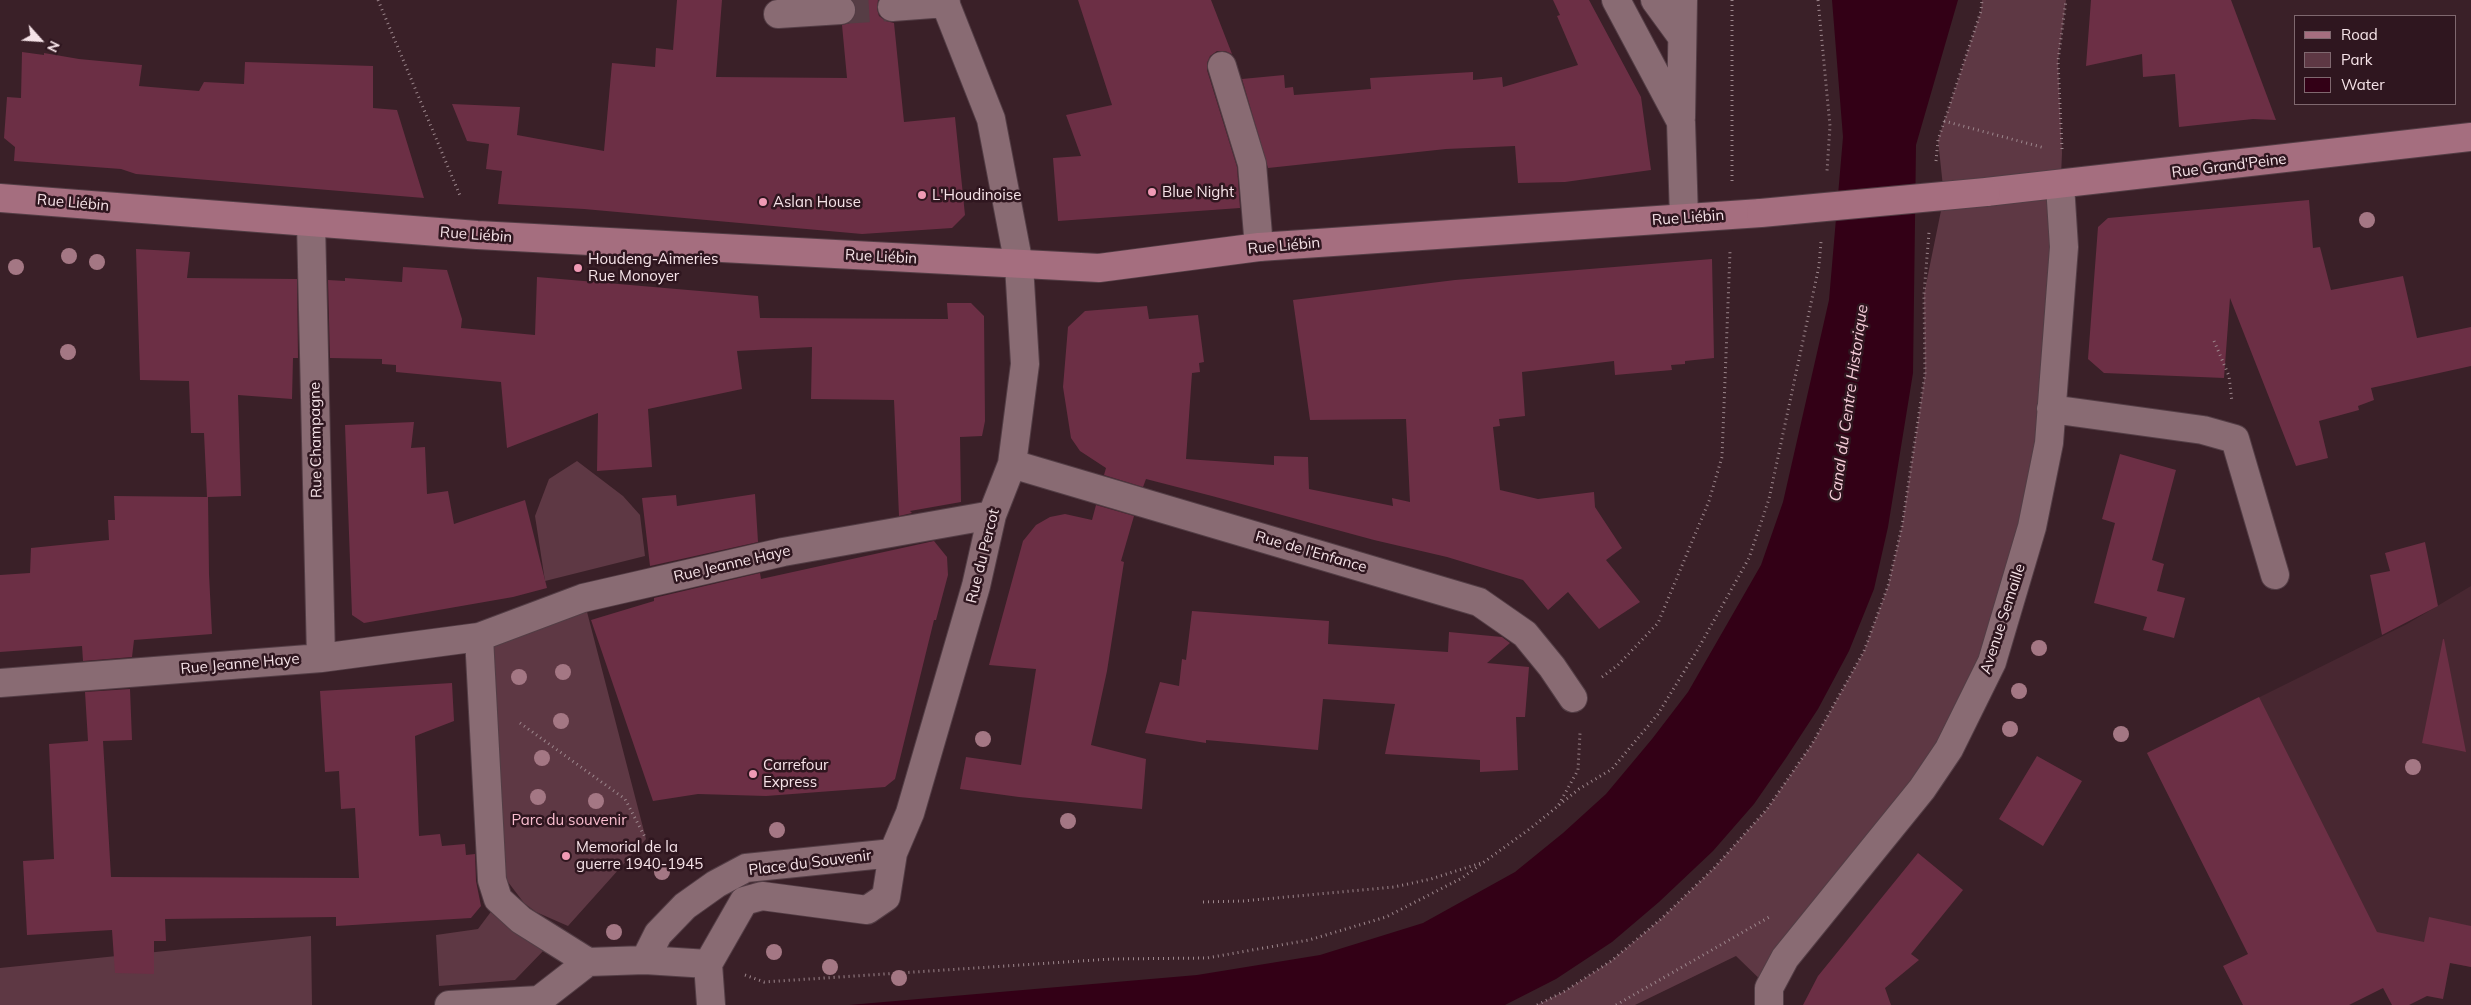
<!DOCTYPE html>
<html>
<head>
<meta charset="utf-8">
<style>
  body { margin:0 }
  #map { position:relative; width:2471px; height:1005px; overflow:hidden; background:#3a2028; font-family:Mulish,sans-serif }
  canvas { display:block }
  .legend { position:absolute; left:2294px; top:15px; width:162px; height:90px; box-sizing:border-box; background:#2f161f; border:1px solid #7f686f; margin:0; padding:6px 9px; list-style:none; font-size:15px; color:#f6e3e8 }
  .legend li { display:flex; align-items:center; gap:10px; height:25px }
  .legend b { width:25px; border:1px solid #7f686f }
  .north { position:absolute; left:15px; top:15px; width:50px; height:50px; -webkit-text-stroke:4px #2f161f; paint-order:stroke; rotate:116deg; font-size:14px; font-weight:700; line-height:20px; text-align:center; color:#f6e3e8 }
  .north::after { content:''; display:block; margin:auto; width:18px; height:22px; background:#f6e3e8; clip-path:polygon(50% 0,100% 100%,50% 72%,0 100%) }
</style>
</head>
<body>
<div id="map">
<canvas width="2471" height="1005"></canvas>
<ul class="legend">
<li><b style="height:6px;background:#a56e7f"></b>Road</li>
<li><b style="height:14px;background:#5e3844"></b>Park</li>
<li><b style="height:14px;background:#330016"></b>Water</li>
</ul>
<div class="north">N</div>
</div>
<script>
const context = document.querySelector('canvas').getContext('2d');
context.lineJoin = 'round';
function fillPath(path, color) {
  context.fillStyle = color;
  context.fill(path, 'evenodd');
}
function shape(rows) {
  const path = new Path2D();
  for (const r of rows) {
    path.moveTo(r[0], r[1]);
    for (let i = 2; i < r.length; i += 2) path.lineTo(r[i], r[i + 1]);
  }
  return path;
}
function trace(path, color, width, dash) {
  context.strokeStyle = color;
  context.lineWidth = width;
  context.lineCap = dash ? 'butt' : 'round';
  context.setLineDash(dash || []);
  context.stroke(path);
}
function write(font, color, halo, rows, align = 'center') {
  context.font = font + ' Mulish,sans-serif';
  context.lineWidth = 5;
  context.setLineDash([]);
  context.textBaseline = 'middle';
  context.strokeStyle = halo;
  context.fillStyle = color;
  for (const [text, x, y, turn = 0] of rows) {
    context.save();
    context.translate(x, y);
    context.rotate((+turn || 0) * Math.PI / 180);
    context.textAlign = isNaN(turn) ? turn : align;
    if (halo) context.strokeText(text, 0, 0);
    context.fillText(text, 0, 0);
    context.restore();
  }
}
fillPath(shape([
  [2471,586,2471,967,2399,952,2178,813,2147,753,2407,624]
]), '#482731');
fillPath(shape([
  [1982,0,2066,0,2058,61,2062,153,2051,409,1976,696,1769,988,1736,956,1635,1005,1537,1005,1565,991,1611,961,1662,918,1714,868,1767,809,1812,744,1864,651,1888,586,1902,526,1925,374,1924,294,1944,196,1938,140,1981,11],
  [577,461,623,496,640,515,645,556,545,581,535,516,549,479],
  [586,608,646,839,568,926,536,912,524,903,505,878,490,646],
  [493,909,547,947,515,980,439,986,436,935,478,929],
  [311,936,312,1005,0,1005,0,968]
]), '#5e3844');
fillPath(shape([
  [1832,0,1958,0,1916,145,1913,373,1888,527,1874,589,1849,651,1818,709,1786,758,1754,804,1713,851,1659,902,1612,942,1556,979,1505,1005,849,1005,1197,975,1320,955,1423,923,1515,872,1563,833,1606,794,1652,739,1688,692,1761,565,1783,502,1829,300,1843,137]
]), '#330016');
fillPath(shape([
  [677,0,722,0,716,77,847,78,842,25,850,23,855,16,856,9,853,0,878,0,877,9,879,16,886,21,894,23,904,122,955,117,965,215,952,228,862,234,584,209,498,204,502,171,486,169,489,144,467,141,452,104,520,107,517,135,604,151,612,63,655,67,656,48,673,50],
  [1078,0,1211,0,1232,54,1225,51,1217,51,1210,56,1207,63,1207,70,1237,167,1240,208,1058,221,1053,158,1081,156,1066,115,1112,105],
  [1553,0,1589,0,1641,97,1651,170,1565,182,1518,183,1515,146,1446,149,1268,168,1242,79,1284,75,1285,88,1293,87,1294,95,1371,89,1370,78,1473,72,1473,80,1502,77,1503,87,1578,65,1557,16,1560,15],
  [2091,0,2231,0,2276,120,2253,119,2179,127,2175,74,2143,77,2142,54,2086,66],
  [22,52,44,55,44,53,79,59,142,65,139,86,199,91,204,82,244,84,245,62,373,66,373,108,397,110,424,198,136,174,121,169,14,161,15,147,4,138,7,97,21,98],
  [2309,200,2313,248,2320,247,2331,290,2403,276,2417,338,2471,327,2471,366,2371,388,2374,400,2358,406,2359,410,2319,421,2328,458,2296,466,2230,298,2224,378,2104,373,2088,359,2098,227,2108,218],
  [136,249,190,252,187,278,297,279,298,358,293,358,292,399,238,395,241,496,208,497,209,574,212,634,134,640,132,657,83,661,82,646,0,652,0,575,30,573,31,548,109,540,108,520,115,520,114,496,207,497,204,433,191,433,189,381,140,380],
  [1712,259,1714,358,1685,361,1685,364,1671,365,1672,370,1615,375,1614,361,1522,372,1525,416,1499,419,1500,426,1493,427,1500,490,1538,499,1594,492,1595,507,1622,548,1606,560,1640,602,1599,629,1568,592,1548,610,1523,580,1447,557,1374,540,1212,496,1146,479,1143,487,1104,475,1106,468,1080,451,1071,438,1063,387,1068,327,1085,311,1147,306,1149,319,1198,315,1204,362,1199,363,1200,372,1192,373,1186,459,1274,465,1274,456,1308,457,1309,489,1393,506,1392,498,1410,502,1406,419,1310,420,1293,300,1455,280],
  [403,267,447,270,462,319,461,328,535,335,537,277,758,296,760,318,948,319,947,303,971,303,984,316,985,421,982,436,960,437,961,502,910,511,912,513,899,516,894,400,811,399,812,347,737,351,742,389,648,409,652,467,597,471,598,413,507,448,501,382,396,372,396,365,382,364,382,359,330,358,328,280,345,281,345,278,402,282],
  [414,422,411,448,425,447,427,494,448,491,454,524,525,500,547,588,513,597,364,623,352,615,345,425],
  [2120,454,2176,470,2152,560,2164,564,2157,591,2185,598,2174,638,2143,630,2147,617,2094,603,2115,523,2102,519],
  [755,494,758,542,650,566,642,498,676,495,677,506],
  [1096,505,1134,516,1121,561,1124,562,1107,671,1091,745,1146,759,1142,809,1019,797,960,789,966,757,1021,765,1036,669,989,665,1023,541,1036,525,1050,517,1065,514,1092,520],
  [934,541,947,557,948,575,936,620,934,620,895,779,885,787,766,796,698,794,653,801,591,620,654,601,654,598,760,573,761,579],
  [2425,542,2438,606,2382,635,2370,575,2390,571,2385,553],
  [1192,611,1329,621,1328,644,1448,652,1449,632,1502,637,1510,643,1487,663,1529,667,1525,717,1516,717,1518,770,1480,772,1480,760,1385,754,1395,704,1323,699,1318,750,1206,740,1206,743,1145,733,1160,682,1179,686,1182,659,1186,660],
  [2443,639,2444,639,2466,752,2422,743],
  [452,683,454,721,415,736,419,836,440,834,442,846,465,844,466,855,475,854,476,881,481,906,471,918,336,926,336,917,165,919,166,941,154,941,154,974,115,973,112,930,27,935,23,861,54,859,49,744,88,741,85,692,130,689,132,740,103,741,111,877,359,878,355,808,341,809,339,771,325,772,320,691],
  [2259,697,2377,932,2424,942,2429,917,2471,926,2471,967,2450,963,2443,999,2427,996,2409,1005,2392,1005,2383,988,2349,1005,2243,1005,2223,966,2248,954,2147,753],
  [2037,756,2082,781,2043,846,1999,819],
  [1918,853,1963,890,1911,954,1919,960,1885,988,1891,1005,1803,1005,1818,976]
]), '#6c2f45');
trace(shape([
  [841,10,892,7]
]), '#563d45', 28, [28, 14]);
const minor = shape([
  [1616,0,1681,122,1684,218],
  [1655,0,1682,37],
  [892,7,946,3],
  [778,14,841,10],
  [1222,66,1252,164,1259,247],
  [1681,118,1683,0],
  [311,223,321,658],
  [2051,409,2203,430,2235,439,2275,575],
  [1012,464,1479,602,1525,634,1552,667,1573,698],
  [479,637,492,880,498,899,521,920,588,962],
  [0,683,321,658,479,637,583,598,783,552,992,515],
  [645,960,658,934,685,906,716,884,746,868,893,853],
  [588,962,645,960,708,964],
  [449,1005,539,1000,588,962],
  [711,1005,708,964,744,901,762,896,867,910,886,897,893,853,910,813,976,586,992,515,1012,464,1025,364,1019,265,991,119,944,0],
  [1769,1005,1769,988,1785,958,1922,789,1949,749,1992,662,2032,527,2049,443,2064,247,2060,185]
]);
const major = shape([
  [1986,192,2471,137],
  [0,198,477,235,1099,268,1259,247,1761,213]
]);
trace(minor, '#533d45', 30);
trace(major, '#533d45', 30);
trace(shape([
  [378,0,461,198],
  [1732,0,1732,181],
  [1818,0,1830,126,1827,171],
  [1944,121,2045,148],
  [2062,149,2058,61,2066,0],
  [1936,161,1938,140,1981,11,1982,0],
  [2214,341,2229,376,2232,402],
  [1602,677,1618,665,1658,623,1709,501,1722,457,1730,252],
  [520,723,625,799,646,839],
  [1559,805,1579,789,1612,769,1658,714,1698,649,1749,558,1769,499,1819,266,1821,242],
  [1203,902,1243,901,1394,887,1431,879,1481,863],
  [745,975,764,982,1111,959,1207,958,1309,940,1386,917,1462,878,1531,828,1558,806,1578,770,1580,733],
  [1537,1005,1565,991,1611,961,1662,918,1714,868,1767,809,1812,744,1864,651,1888,586,1902,526,1925,374,1924,294,1929,232],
  [1616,1005,1771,916]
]), '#9d878d', 3, [1, 4]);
trace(minor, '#896b73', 28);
trace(major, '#a56e7f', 28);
const majorBridge = shape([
  [1761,213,1986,192]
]);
trace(majorBridge, '#533d45', 30, []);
trace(majorBridge, '#a56e7f', 28);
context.fillStyle = '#a47784';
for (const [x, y] of [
  [2367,220],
  [69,256],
  [97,262],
  [16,267],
  [68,352],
  [2039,648],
  [563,672],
  [519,677],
  [2019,691],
  [561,721],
  [2010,729],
  [2121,734],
  [983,739],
  [542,758],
  [2413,767],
  [538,797],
  [596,801],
  [1068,821],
  [777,830],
  [662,872],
  [614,932],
  [774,952],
  [830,967],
  [899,978]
]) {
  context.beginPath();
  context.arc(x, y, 8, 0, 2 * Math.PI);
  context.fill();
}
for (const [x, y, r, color] of [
  [1152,192,5,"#f09ab5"],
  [922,195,5,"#f09ab5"],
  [763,202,5,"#f09ab5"],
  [578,268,5,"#f09ab5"],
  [753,774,5,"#f09ab5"],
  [566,856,5,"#f09ab5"]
]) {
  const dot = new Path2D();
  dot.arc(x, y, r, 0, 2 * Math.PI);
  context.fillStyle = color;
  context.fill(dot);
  trace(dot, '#2f161f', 2);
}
write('15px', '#f6e3e8', '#2f161f', [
  ["Rue Grand'Peine",2229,166,-7],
  ["Rue Liébin",73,203,5],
  ["Rue Liébin",1688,218,-4],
  ["Rue Liébin",476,235,4],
  ["Rue Liébin",1284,246,-5],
  ["Rue Liébin",881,257,3],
  ["Rue Champagne",316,440,-91],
  ["Rue de l'Enfance",1311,552,16],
  ["Rue du Percot",983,556,-76],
  ["Rue Jeanne Haye",732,564,-13],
  ["Avenue Semaille",2003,619,-72],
  ["Rue Jeanne Haye",240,664,-5],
  ["Place du Souvenir",810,863,-7]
]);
write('15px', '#f6e3e8', '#2f161f', [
  ["Blue Night",1162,192],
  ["L'Houdinoise",932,195],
  ["Aslan House",773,202],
  ["Houdeng-Aimeries",588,259],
  ["Rue Monoyer",588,276],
  ["Carrefour",763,765],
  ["Express",763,782],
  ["Memorial de la",576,847],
  ["guerre 1940-1945",576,864]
], 'left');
write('15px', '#fabed0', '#2f161f', [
  ["Parc du souvenir",569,820]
]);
write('italic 16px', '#f5ccd8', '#2f161f', [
  ["Canal du Centre Historique",1849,403,-82]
]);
</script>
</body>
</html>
